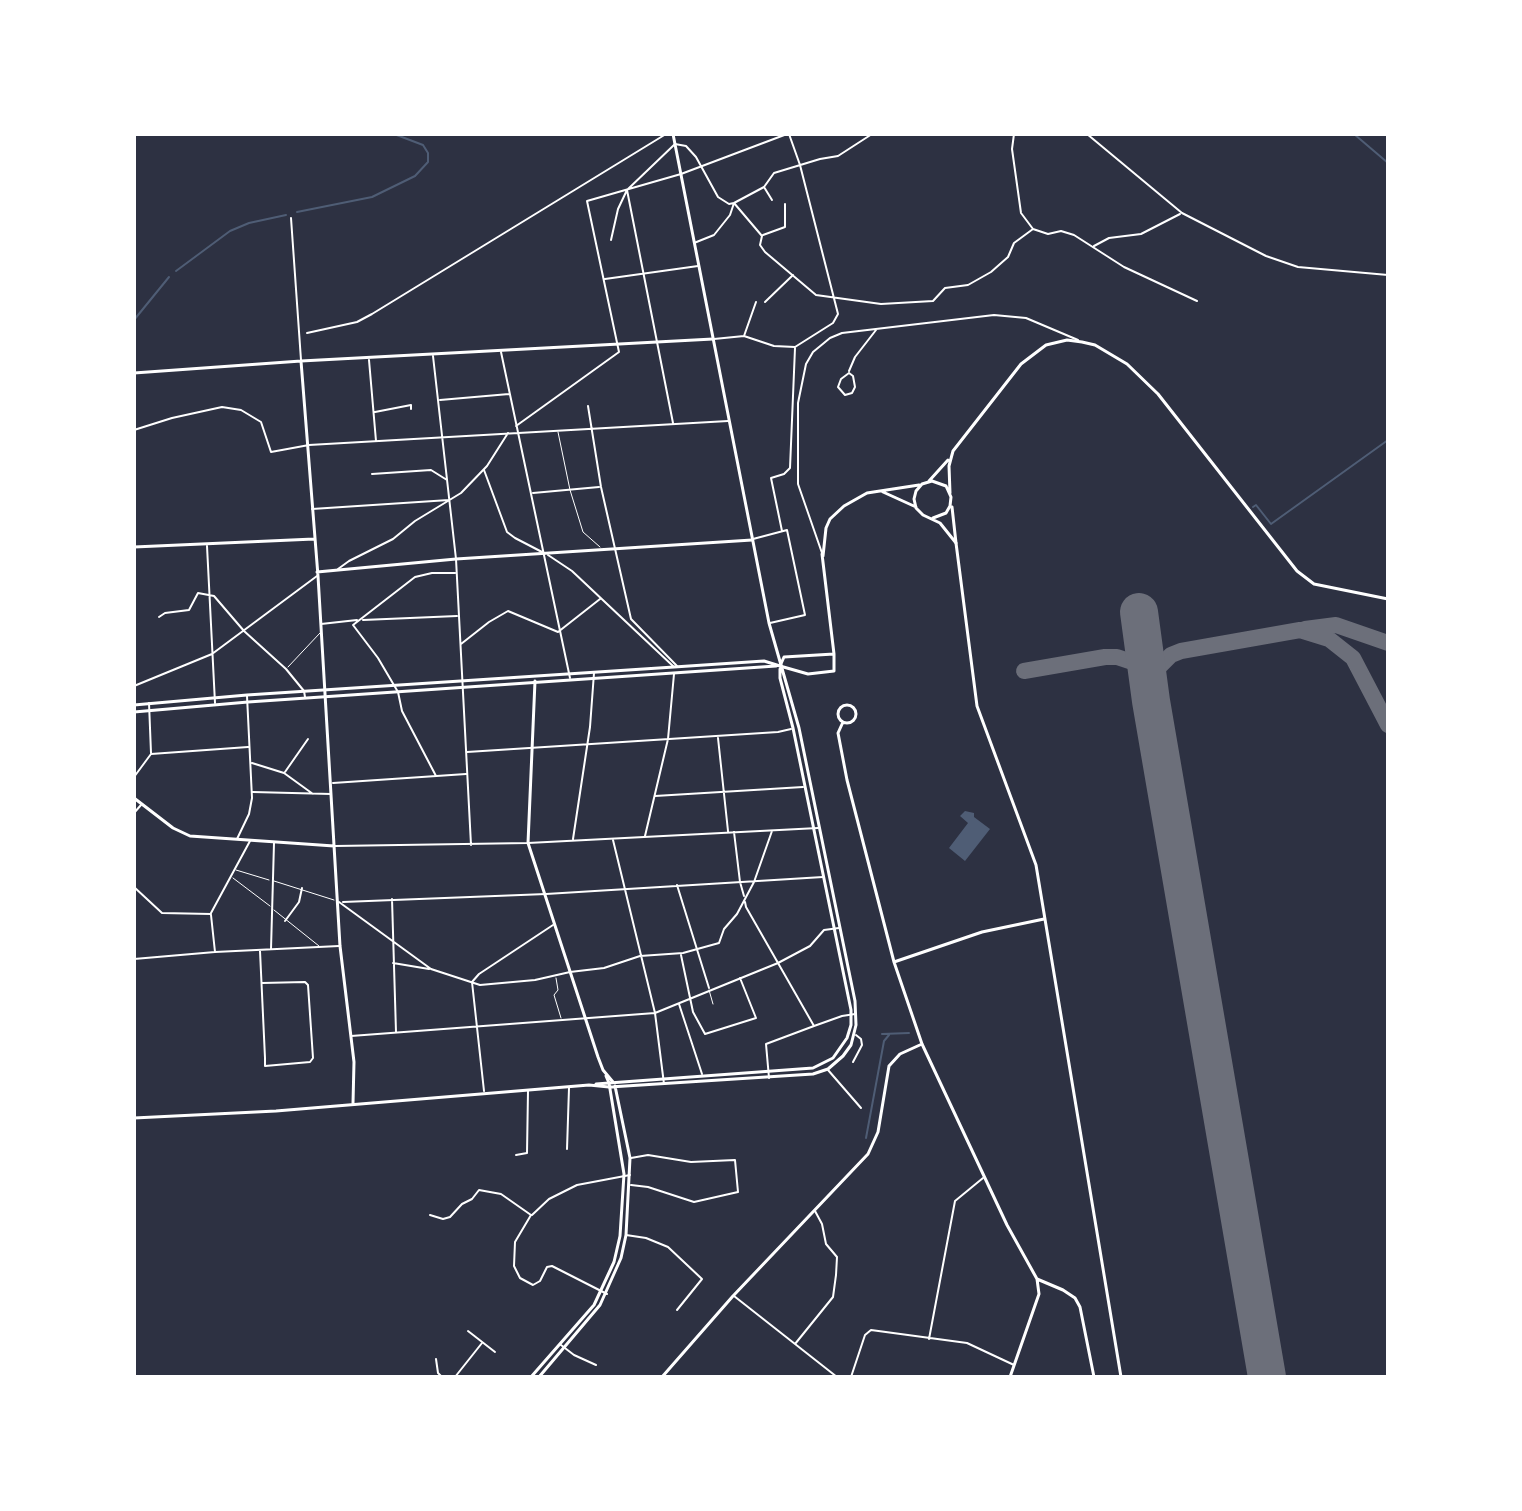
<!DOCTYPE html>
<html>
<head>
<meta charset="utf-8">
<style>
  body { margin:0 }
  #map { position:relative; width:1522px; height:1511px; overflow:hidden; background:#2d3142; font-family:"IBM Plex Sans",sans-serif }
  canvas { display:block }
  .frame { position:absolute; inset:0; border:136px solid #fff; pointer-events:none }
</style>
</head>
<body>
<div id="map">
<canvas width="1522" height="1511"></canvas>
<div class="frame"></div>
</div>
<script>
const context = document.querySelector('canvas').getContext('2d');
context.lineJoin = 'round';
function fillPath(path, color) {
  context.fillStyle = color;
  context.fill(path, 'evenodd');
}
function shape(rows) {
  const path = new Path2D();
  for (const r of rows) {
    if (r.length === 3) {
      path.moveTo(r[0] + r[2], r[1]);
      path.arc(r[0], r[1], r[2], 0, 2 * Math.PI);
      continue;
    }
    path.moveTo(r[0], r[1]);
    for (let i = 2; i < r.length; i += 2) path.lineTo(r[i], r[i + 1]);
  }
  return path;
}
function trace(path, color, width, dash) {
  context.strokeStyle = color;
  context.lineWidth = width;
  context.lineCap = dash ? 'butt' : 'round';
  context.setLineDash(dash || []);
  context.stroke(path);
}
fillPath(shape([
  [965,811,974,813,974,817,990,829,965,861,949,848,968,823,960,816]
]), '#4f5d75');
trace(shape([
  [1354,134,1388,163],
  [297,212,372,197,415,176,428,162,428,153,423,145,394,134],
  [176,271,230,231,249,223,286,215],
  [134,320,169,277],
  [1253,507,1256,505,1271,524,1388,440],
  [882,1034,909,1033],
  [866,1138,884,1041,889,1035]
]), '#4f5d75', 2);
trace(shape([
  [1305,629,1336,625,1388,643],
  [1024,671,1105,657,1117,657,1132,662,1138,667,1145,677,1149,691],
  [1151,701,1155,671,1171,655,1181,651,1300,630,1329,639,1353,658,1388,725]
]), '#6c6f7a', 16);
trace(shape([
  [1139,612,1151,701,1267,1377]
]), '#6c6f7a', 38);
trace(shape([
  [558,432,570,490,583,532,600,547],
  [288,667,320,633],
  [236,870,269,880],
  [233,878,270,906],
  [274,881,334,900],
  [274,910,319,946],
  [556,978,558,990,554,995,561,1018],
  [709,990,713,1004]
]), '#fff', 1);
trace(shape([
  [1014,134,1012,149,1021,213,1033,229,1048,234,1061,231,1074,235,1124,267,1197,301],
  [1087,134,1182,213,1266,256,1298,267,1388,275],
  [764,187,772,200],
  [627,190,673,423],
  [291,218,301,360],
  [763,235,785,227,785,204],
  [611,240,618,209,627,190,675,144,686,146,696,157,718,197,729,204,734,203,762,236,760,245,765,252,816,295,881,304,933,301,945,288,968,285,991,272,1008,257,1014,243,1033,229],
  [694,243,714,235,730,215,734,203,764,187,774,173,820,159,838,156,872,134],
  [1094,246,1109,238,1141,234,1180,214],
  [605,279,698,266],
  [765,302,793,275],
  [307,333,357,322,372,314,666,134],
  [744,336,774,346,795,347,833,323,838,314,800,165,789,134],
  [714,339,744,336,756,302],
  [501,352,570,678],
  [433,356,456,559,471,845],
  [369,360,376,441],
  [849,371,855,357,876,330],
  [849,373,853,376,855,387,852,393,845,395,838,387,841,379,849,373],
  [440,400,509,394],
  [588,406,601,487,631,619,677,666],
  [375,412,411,405,411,409],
  [516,426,619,352,587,201,681,174,787,134],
  [134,430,172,418,222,407,241,410,261,422,271,452,309,445,728,421],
  [484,470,507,532,515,538,542,552],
  [372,474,431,470,447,480],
  [533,493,599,487],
  [312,509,449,500],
  [782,531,771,478,784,474,790,468,795,348],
  [753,539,787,530,805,615,770,623],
  [207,546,215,703],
  [822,553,798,484,798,403,806,364,813,352,830,338,842,333,994,315,1026,318,1078,340],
  [548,555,572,571,674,667],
  [338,569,349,561,393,539,415,521,461,493,487,466,508,433],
  [159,617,165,613,189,610,198,593,214,596,244,631,286,669,304,691,305,697],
  [363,620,457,616],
  [321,624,357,620],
  [461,644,489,622,508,611,558,632,600,599],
  [134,686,212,654,317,576],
  [149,703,151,753],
  [718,738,728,831],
  [467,752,778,732,791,729],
  [252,763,284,773,313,794],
  [285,772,308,739],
  [436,776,402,711,398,692,378,658,353,625,415,577,432,573,455,573],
  [134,777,151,754,248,747],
  [333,783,466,774],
  [253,792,331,794],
  [655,796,803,787],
  [134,813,141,805],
  [734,832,740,882,744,896],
  [645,836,668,739,674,674],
  [237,839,249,814,252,798,247,696],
  [573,839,590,727,594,673],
  [613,840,655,1013,664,1084],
  [335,846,528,843,818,828],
  [677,885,709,988],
  [134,887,162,913,211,914],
  [392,899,396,1032],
  [339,902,431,969,480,985,535,980,570,972,604,968,640,956,683,953,719,943,724,929,737,914,754,882,772,831],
  [343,902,546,894,823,877],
  [745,902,746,907,814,1026,842,1016,855,1014],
  [211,913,250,841],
  [211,915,215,952],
  [285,921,299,902,302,888],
  [271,949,274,843],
  [260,951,265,1058,265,1066,310,1062,313,1058,308,985,305,982,262,983],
  [681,955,693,1012,705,1034,756,1018,740,978],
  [134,959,215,952,339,946],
  [393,963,429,969],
  [679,1004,702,1074],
  [351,1036,655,1013,778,963,810,946,824,930,839,928],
  [853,1062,862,1045,861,1039,856,1035],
  [828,1070,861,1108],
  [769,1078,766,1044,814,1026],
  [484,1091,472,982,479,974,553,925],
  [567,1149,569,1088],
  [516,1155,527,1153,528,1091],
  [631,1185,648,1187,694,1202,738,1192,735,1160,691,1162,648,1155,631,1158],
  [430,1215,443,1219,450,1217,462,1204,472,1199,479,1190,501,1194,531,1215,515,1242,514,1266,520,1278,533,1285,540,1281,547,1267,552,1266,607,1294],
  [532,1215,549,1199,577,1185,630,1175],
  [626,1235,646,1238,668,1247,702,1279,677,1310],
  [734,1296,837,1377],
  [468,1331,495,1352],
  [929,1339,955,1201,983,1178],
  [795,1344,833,1297,836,1275,837,1257,826,1244,822,1224,815,1211],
  [561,1345,574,1355,596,1365],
  [436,1359,438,1373,442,1377],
  [455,1377,482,1343],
  [851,1377,865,1335,871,1330,967,1343,1014,1365]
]), '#fff', 2);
trace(shape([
  [301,361,318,576,340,946,354,1062,353,1103],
  [134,373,301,361,713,339],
  [929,481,948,460],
  [883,492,916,507],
  [950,493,949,466,953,451,1021,364,1046,345,1067,340,1082,342,1095,345,1127,364,1158,394,1297,571,1314,584,1388,599],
  [952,507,956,543],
  [933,518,946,513,950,506,951,497,946,486,932,481,922,484,916,491,914,499,916,508,923,515,940,523,956,543],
  [134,547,314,539],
  [822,554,834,654,834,671,808,674,780,666,784,657,834,654],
  [823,556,826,528,830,519,844,506,867,493,919,485],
  [317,572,456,559,752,540],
  [535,681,528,843,598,1057,603,1070,613,1082],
  [847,714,9],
  [843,722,838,733,847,780,894,962,922,1044,1007,1225,1037,1279,1063,1290,1075,1298,1080,1307,1094,1377],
  [134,798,173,828,190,836,334,846],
  [894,962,982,932,1044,919],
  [596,1084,609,1083,606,1076],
  [134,1118,276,1111,589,1085,609,1087],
  [662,1377,733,1296,868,1154,878,1132,889,1066,900,1054,922,1044],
  [1010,1377,1039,1294,1037,1279]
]), '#fff', 3);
trace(shape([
  [956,543,977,706,1036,865,1121,1377],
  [134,705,247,695,674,667,764,661,780,666],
  [134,712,248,702,776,666],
  [610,1087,813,1074,828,1069,843,1056,851,1045,856,1025,855,1001,799,728,769,623,673,134],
  [531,1377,594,1305,614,1262,620,1236,624,1174,609,1083,813,1068,833,1058,847,1038,851,1025,851,1010,793,728,780,678,780,669],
  [539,1377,600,1305,621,1258,626,1235,630,1158,615,1086]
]), '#fff', 3);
</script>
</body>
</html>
